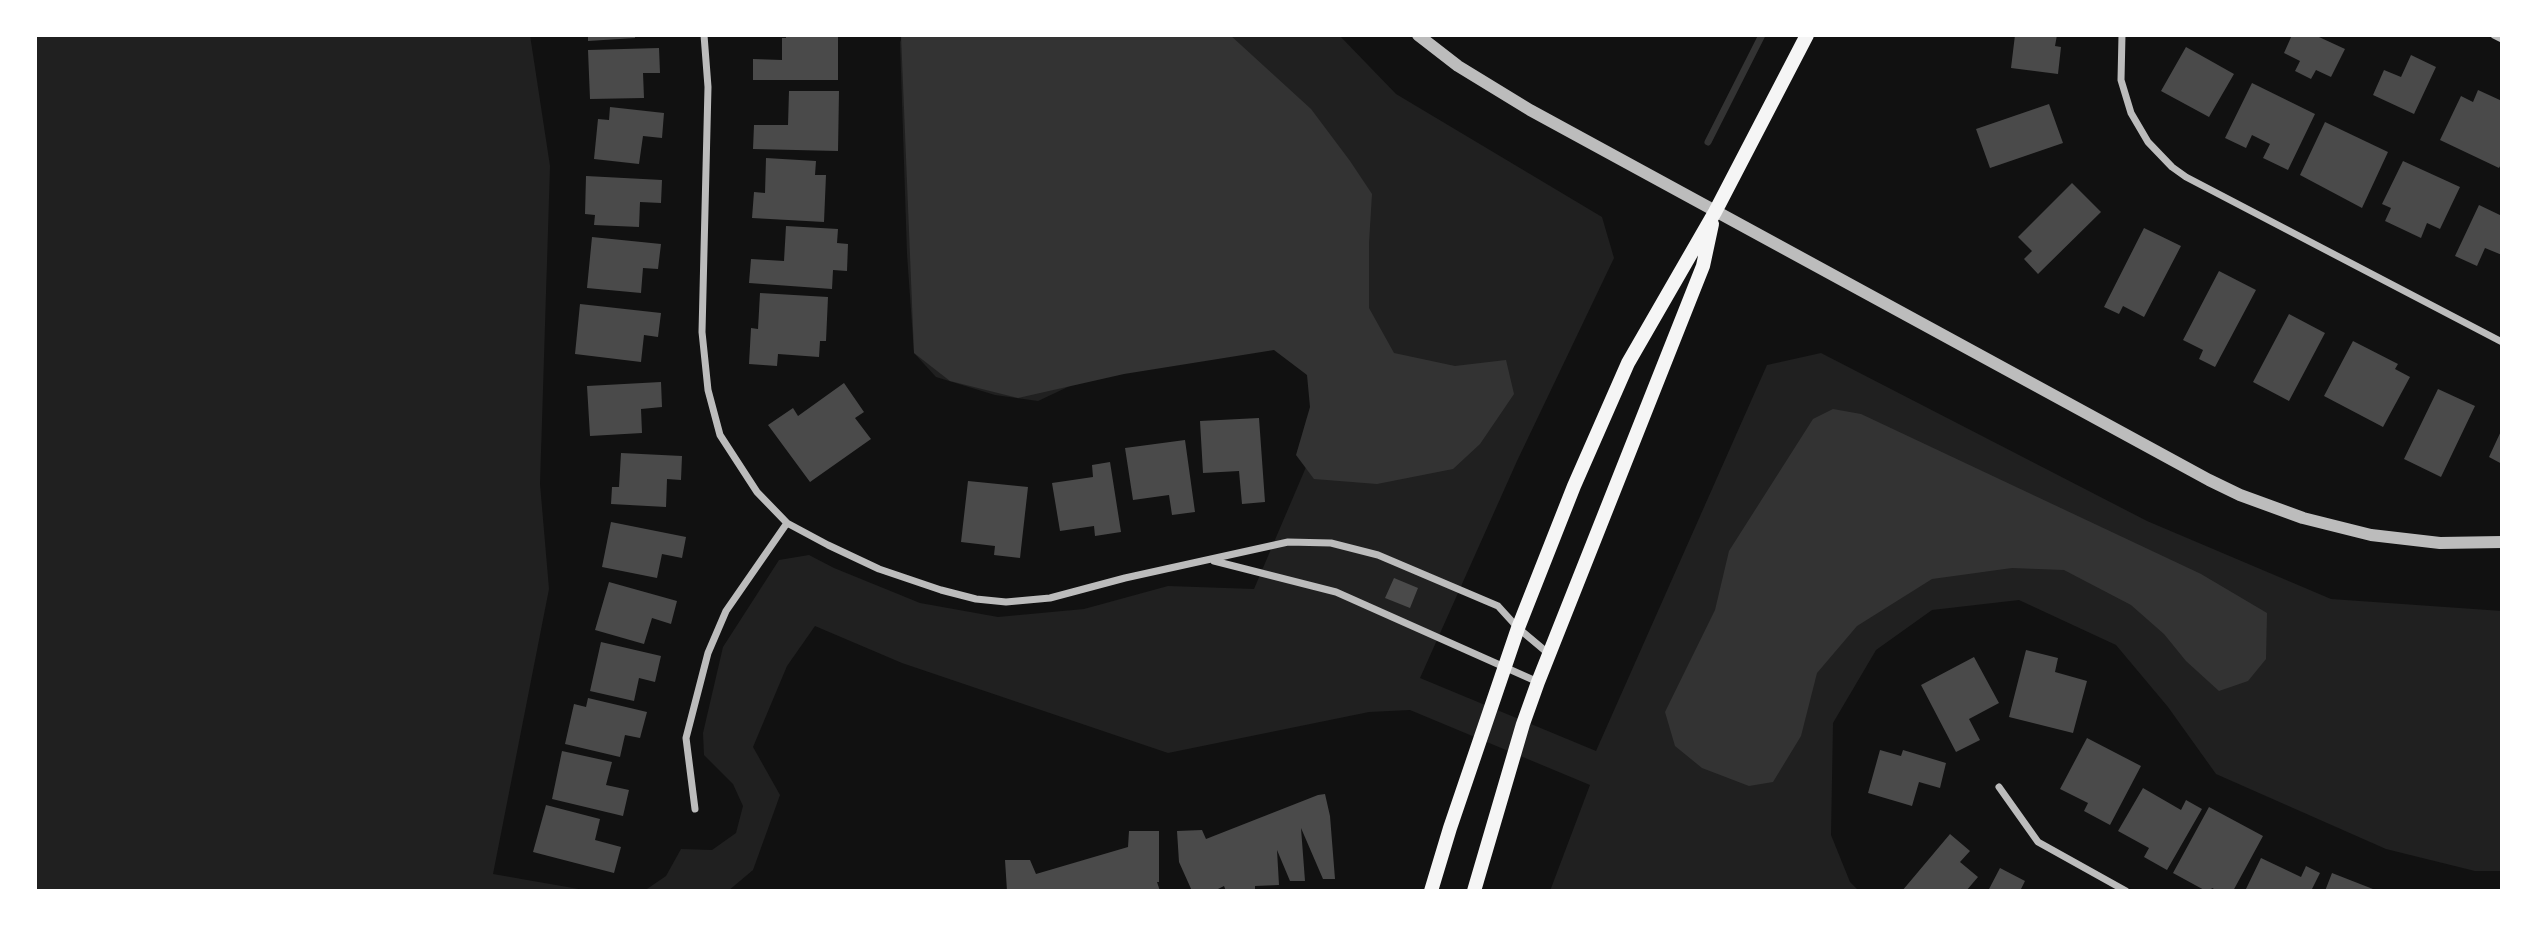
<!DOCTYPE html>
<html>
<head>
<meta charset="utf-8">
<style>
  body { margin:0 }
  #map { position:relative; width:2537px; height:926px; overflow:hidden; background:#111; font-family:Raleway,sans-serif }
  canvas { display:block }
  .frame { position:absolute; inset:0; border:37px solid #fff; pointer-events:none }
</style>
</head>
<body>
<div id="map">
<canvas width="2537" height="926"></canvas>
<div class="frame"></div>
</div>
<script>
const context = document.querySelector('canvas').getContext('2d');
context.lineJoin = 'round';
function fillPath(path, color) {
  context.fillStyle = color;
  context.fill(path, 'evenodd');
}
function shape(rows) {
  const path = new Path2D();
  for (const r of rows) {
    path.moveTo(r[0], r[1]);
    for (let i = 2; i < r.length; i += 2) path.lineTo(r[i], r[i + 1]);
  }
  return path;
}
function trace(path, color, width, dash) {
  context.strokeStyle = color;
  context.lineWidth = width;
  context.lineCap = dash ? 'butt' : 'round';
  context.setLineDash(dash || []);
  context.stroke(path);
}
fillPath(shape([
  [35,35,530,35,550,166,540,484,549,589,493,874,590,891,35,891],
  [903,35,1339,35,1396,94,1602,217,1614,258,1517,461,1420,678,1596,751,1767,365,1821,353,2147,521,2331,599,2502,611,2502,871,2475,871,2386,849,2216,774,2168,707,2116,645,2019,600,1932,610,1876,650,1833,723,1831,835,1850,882,1859,891,1550,891,1590,785,1410,710,1369,712,1168,753,902,663,815,626,787,666,753,747,780,795,753,870,728,891,644,891,666,876,681,849,712,850,736,833,743,806,733,784,704,755,703,733,723,647,779,560,809,555,834,568,920,603,998,617,1084,609,1168,586,1254,589,1315,446,1327,384,1288,350,1219,349,1108,368,1038,401,995,395,936,377,914,353,907,254,900,42]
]), '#202020');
fillPath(shape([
  [901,35,1230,35,1311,109,1350,161,1372,194,1369,243,1369,308,1394,353,1455,366,1506,360,1514,394,1480,444,1453,469,1377,484,1314,479,1296,455,1310,407,1307,375,1274,350,1124,374,1018,398,950,381,914,353],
  [1833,409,1861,414,2201,574,2267,613,2266,659,2248,681,2219,691,2186,661,2164,634,2131,605,2064,570,2012,568,1932,579,1857,626,1817,673,1801,736,1773,782,1749,786,1702,768,1675,746,1665,712,1715,610,1729,551,1813,419]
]), '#333');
trace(shape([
  [1708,142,1762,35]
]), '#333', 7);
fillPath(shape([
  [588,35,635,35,635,38,588,41],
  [786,35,838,35,838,80,753,80,753,59,782,60,782,38,786,38],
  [2015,35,2057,35,2055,46,2061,47,2058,74,2011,68],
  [2292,35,2320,35,2319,37,2345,49,2331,77,2316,70,2311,79,2295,71,2300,61,2284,53],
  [2186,47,2234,74,2209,117,2161,91],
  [659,48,660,73,643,73,644,98,590,99,588,50],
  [2411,55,2436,67,2414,114,2373,95,2384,70,2401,77],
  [2252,83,2315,114,2288,170,2263,158,2270,144,2252,135,2246,148,2225,138],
  [2478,90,2502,101,2502,162,2499,168,2440,140,2461,96,2473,102],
  [789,91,839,91,838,151,753,149,754,125,788,125],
  [2049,104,2063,143,1990,168,1976,129],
  [610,107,664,113,662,138,643,136,639,164,594,159,598,119,609,120],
  [2325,122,2388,152,2362,208,2300,175],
  [766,158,816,161,815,175,826,175,824,222,752,218,754,192,765,193],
  [2403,161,2460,187,2440,229,2427,223,2421,238,2385,221,2391,208,2382,204],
  [586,176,662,180,661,203,640,202,639,227,594,225,595,215,585,214],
  [2072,183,2101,212,2038,274,2024,259,2032,251,2018,237],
  [2479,205,2502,216,2502,255,2485,248,2477,266,2455,256],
  [786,226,838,229,837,243,848,244,847,271,833,270,832,289,749,283,751,259,784,261],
  [2144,228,2181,246,2144,317,2123,306,2119,314,2104,307],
  [592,237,661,244,658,269,643,268,641,293,587,288],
  [2219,271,2256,290,2215,367,2199,359,2203,350,2183,340],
  [760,293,828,297,826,341,820,341,819,357,778,354,777,366,749,364,751,328,758,329],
  [580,304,661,313,658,337,644,335,641,362,575,354],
  [2289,314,2325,333,2289,401,2253,382],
  [2353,341,2398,364,2395,369,2410,377,2383,427,2324,396],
  [661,382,662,407,641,409,642,433,590,436,587,386],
  [844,383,864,412,855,418,871,439,810,482,768,425,793,408,798,416],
  [2438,389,2475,406,2441,477,2404,459],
  [1259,418,1265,502,1242,504,1239,471,1203,473,1200,421],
  [2502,429,2502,464,2489,457],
  [1185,440,1195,512,1172,515,1169,495,1133,500,1125,448],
  [621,453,682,456,681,480,667,479,666,507,611,504,612,487,619,487],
  [1110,462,1121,532,1095,536,1094,526,1060,531,1052,483,1093,477,1092,465],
  [968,481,1028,487,1020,558,994,555,995,546,961,542],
  [611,522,686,537,682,558,662,554,657,578,602,567],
  [1394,578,1418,588,1410,608,1385,598],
  [609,582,677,601,671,624,652,618,644,644,595,630],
  [601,642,661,656,655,682,639,678,634,701,590,691],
  [2026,650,2058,658,2055,672,2087,681,2073,733,2009,717],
  [1974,657,1999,703,1969,719,1980,740,1956,752,1921,685],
  [588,698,647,712,640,738,625,735,620,757,565,744,574,704,586,707],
  [2087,738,2141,766,2110,825,2084,811,2088,803,2060,789],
  [1880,750,1901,756,1903,750,1946,763,1940,788,1919,782,1912,806,1868,793],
  [562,751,612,762,606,785,629,790,623,816,552,799],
  [2143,788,2181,810,2186,800,2202,809,2167,870,2144,857,2149,848,2118,831],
  [1325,794,1330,816,1335,879,1323,879,1301,828,1305,881,1290,881,1277,850,1279,885,1255,886,1255,891,1226,891,1224,886,1218,889,1219,891,1192,891,1179,862,1177,831,1202,830,1206,839,1318,795],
  [546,805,600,819,595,840,621,847,614,873,533,852],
  [2209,807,2263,836,2233,891,2218,891,2212,888,2210,891,2206,891,2173,873],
  [1129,831,1159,831,1159,882,1157,882,1160,891,1007,891,1005,860,1030,860,1036,874,1128,847],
  [1950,834,1970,851,1960,862,1978,877,1966,891,1902,891],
  [2261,858,2301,877,2306,866,2320,873,2311,891,2245,891],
  [2000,868,2025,881,2020,891,1988,891],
  [2332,873,2378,891,2325,891]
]), '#4a4a4a');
trace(shape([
  [704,35,708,87,702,332,708,390,720,435,757,492,787,523,828,545,879,569,941,590,976,599,1006,602,1050,598,1125,578,1288,542,1331,543,1378,555,1498,606,1518,628,1549,654],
  [2122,35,2121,80,2131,113,2148,142,2172,167,2186,177,2502,342],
  [2494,35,2502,39],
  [1214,561,1336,592,1538,682],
  [1999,787,2038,842,2126,891],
  [695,809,686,738,708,653,726,611,787,523]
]), '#bcbcbc', 7);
trace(shape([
  [1418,35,1458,66,1530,110,2209,480,2240,495,2303,518,2371,535,2440,543,2502,542]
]), '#bcbcbc', 12);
trace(shape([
  [1431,891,1450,828,1518,628,1574,486,1628,363,1715,212,1807,35],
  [1474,891,1523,724,1538,682,1703,266,1712,224]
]), '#f5f5f5', 14);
</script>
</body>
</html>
